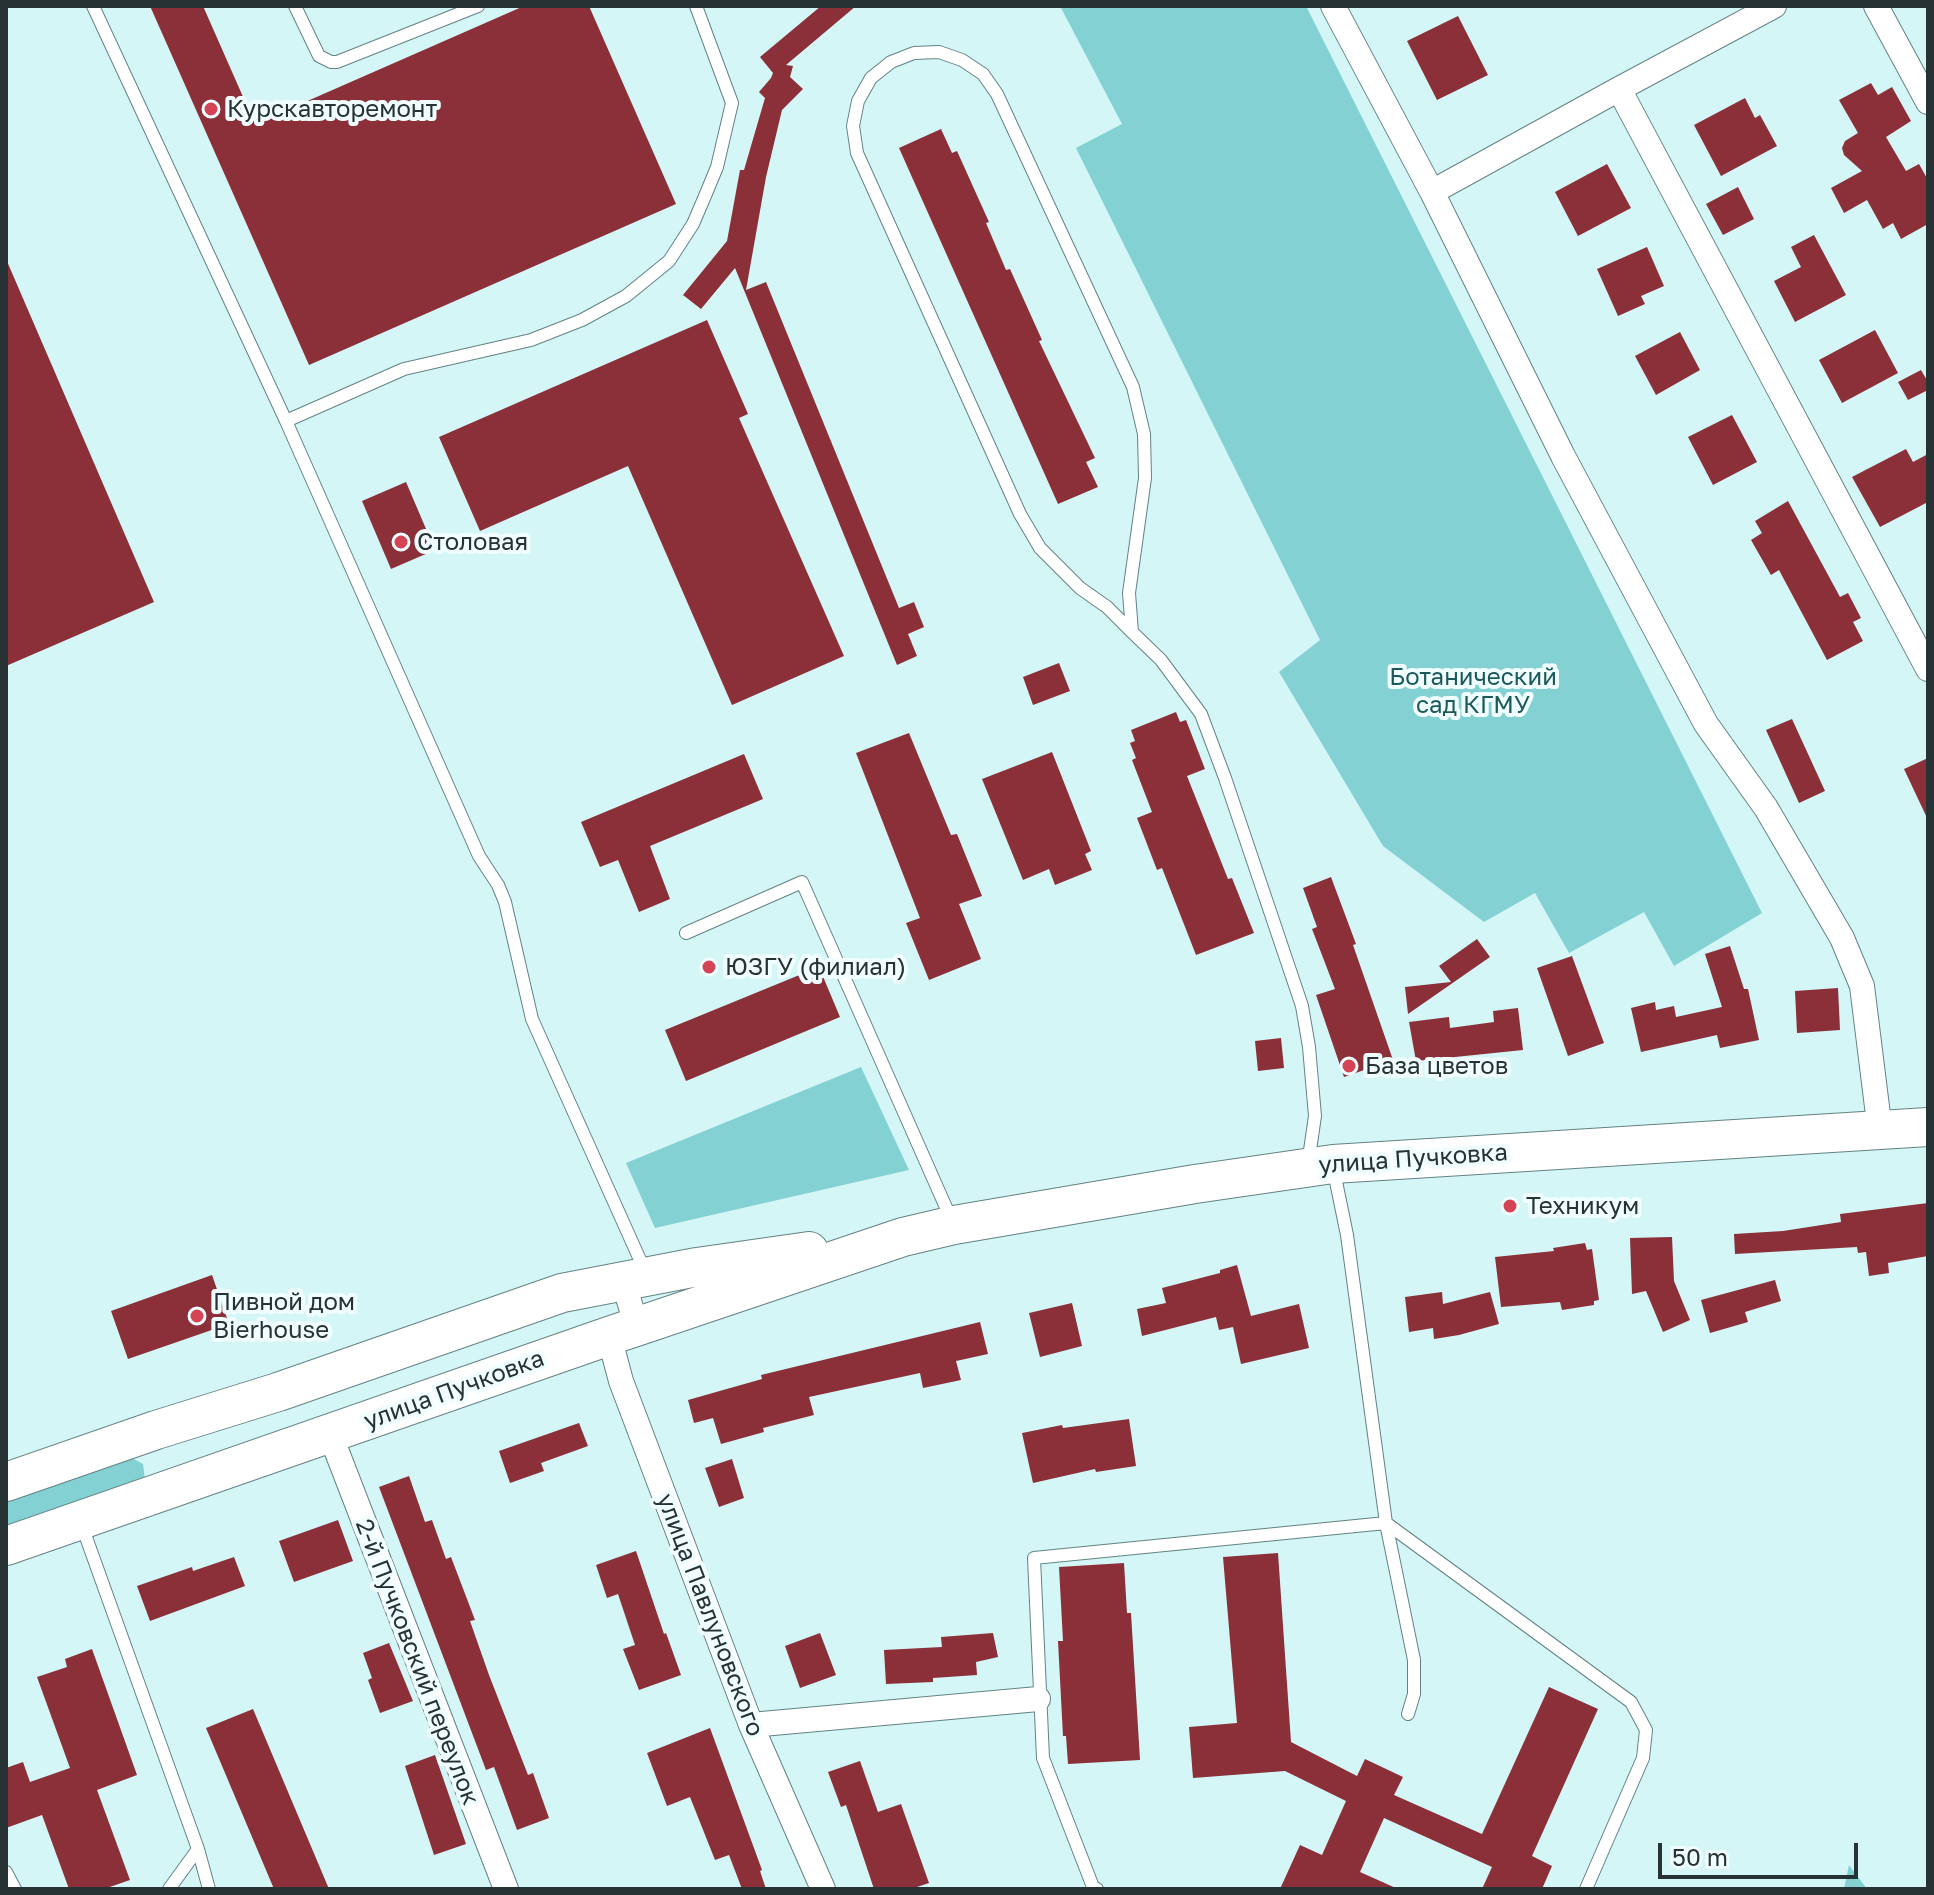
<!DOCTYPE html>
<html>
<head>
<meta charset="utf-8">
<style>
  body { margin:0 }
  #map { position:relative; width:1934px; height:1895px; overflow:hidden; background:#d4f6f7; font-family:"Golos Text",sans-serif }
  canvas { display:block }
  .frame { position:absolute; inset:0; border:8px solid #263233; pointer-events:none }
  .scale { position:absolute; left:1658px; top:1843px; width:200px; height:36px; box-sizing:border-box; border:4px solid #263233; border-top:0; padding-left:10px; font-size:24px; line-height:28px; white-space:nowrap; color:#263233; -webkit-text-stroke:6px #f1feff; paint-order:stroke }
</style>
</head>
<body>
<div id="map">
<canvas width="1934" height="1895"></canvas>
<div class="frame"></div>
<div class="scale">50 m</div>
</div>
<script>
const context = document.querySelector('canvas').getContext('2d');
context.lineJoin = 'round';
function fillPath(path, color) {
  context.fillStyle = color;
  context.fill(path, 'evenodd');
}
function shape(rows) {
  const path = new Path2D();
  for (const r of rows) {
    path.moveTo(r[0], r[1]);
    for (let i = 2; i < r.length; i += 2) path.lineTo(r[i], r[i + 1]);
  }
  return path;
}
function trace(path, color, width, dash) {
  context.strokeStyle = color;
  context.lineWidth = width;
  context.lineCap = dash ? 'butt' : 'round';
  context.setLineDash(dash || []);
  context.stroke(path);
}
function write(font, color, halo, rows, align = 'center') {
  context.font = font + ' "Golos Text",sans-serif';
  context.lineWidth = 8;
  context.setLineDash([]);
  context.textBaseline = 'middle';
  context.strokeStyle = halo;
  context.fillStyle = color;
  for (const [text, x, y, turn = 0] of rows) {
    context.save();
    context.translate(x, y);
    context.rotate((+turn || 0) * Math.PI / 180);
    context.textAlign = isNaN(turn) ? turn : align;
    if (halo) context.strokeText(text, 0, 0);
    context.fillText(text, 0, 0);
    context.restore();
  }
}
fillPath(shape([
  [1060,6,1306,6,1762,913,1674,966,1644,912,1569,953,1535,893,1484,922,1383,846,1279,672,1320,640,1076,148,1122,124],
  [861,1067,909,1170,655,1228,626,1163],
  [128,1456,143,1464,145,1480,6,1533,6,1496],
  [1849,1865,1867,1889,1844,1889]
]), '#84d1d4');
fillPath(shape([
  [150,6,203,6,255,124,524,6,589,6,676,204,309,365],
  [821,6,856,6,786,65,793,66,790,77,803,89,782,110,766,177,746,290,766,282,899,608,914,602,924,627,908,634,917,656,897,665,735,268,701,309,683,295,727,241,740,170,744,170,765,98,759,92,771,78,773,73,760,57],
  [1458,16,1488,75,1437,100,1407,41],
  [1871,83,1878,95,1892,87,1911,121,1886,137,1906,171,1919,164,1928,180,1928,224,1901,239,1893,223,1883,229,1867,200,1844,213,1831,188,1862,171,1844,155,1842,148,1845,141,1858,133,1839,100],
  [1745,98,1755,118,1760,115,1777,146,1721,176,1694,125],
  [941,129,952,153,957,151,989,222,986,223,1006,270,1010,269,1042,340,1039,341,1095,458,1086,462,1098,487,1058,504,899,148],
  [1607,164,1631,208,1578,236,1555,192],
  [1738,187,1754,219,1723,235,1706,204],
  [1814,235,1846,295,1795,322,1774,281,1801,267,1791,247],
  [1647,247,1664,286,1641,296,1645,304,1618,316,1597,269],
  [6,259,154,602,6,666],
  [707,320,748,414,739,418,844,656,732,705,628,466,480,531,439,437],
  [1875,330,1898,373,1842,403,1819,360],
  [1680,332,1700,370,1656,395,1635,356],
  [1921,370,1928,382,1928,390,1908,400,1898,382],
  [1732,415,1757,462,1713,485,1688,437],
  [1906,449,1913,462,1928,454,1928,502,1880,527,1852,477],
  [406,482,435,550,391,569,362,501],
  [1788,501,1840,597,1848,593,1861,618,1853,622,1863,641,1827,660,1779,570,1771,575,1751,540,1762,533,1755,521],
  [1059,663,1070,691,1033,705,1023,677],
  [1176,712,1180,722,1186,720,1205,769,1187,776,1228,879,1232,878,1254,933,1196,955,1162,868,1157,870,1137,818,1152,812,1132,760,1136,758,1130,743,1135,741,1131,730],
  [1792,719,1825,791,1799,803,1766,730],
  [909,733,951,835,957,834,982,896,959,904,981,959,929,980,906,923,920,918,856,753],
  [1052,752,1091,851,1085,854,1092,870,1055,885,1049,869,1023,880,982,779],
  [744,754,763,799,650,846,670,899,639,912,618,860,600,867,581,822],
  [1928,758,1928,820,1904,769],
  [1331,877,1356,944,1353,945,1393,1060,1344,1077,1316,995,1335,989,1312,929,1317,927,1303,888],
  [1477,939,1490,957,1408,1014,1405,987,1451,982,1439,966],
  [1730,946,1744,989,1748,989,1759,1040,1720,1048,1717,1035,1641,1052,1631,1008,1655,1002,1656,1010,1674,1006,1676,1017,1722,1007,1705,954],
  [1572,956,1604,1043,1568,1056,1537,968],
  [819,967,840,1017,686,1081,665,1030],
  [1838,988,1840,1030,1797,1033,1795,991],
  [1518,1008,1523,1050,1416,1061,1409,1022,1449,1017,1450,1028,1494,1022,1493,1011],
  [1281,1038,1284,1068,1258,1071,1255,1041],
  [1928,1203,1928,1256,1888,1263,1889,1273,1869,1276,1866,1252,1858,1253,1857,1247,1735,1254,1734,1234,1783,1231,1841,1222,1840,1214],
  [1672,1237,1674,1281,1690,1320,1663,1332,1646,1291,1632,1294,1630,1238],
  [1585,1243,1587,1250,1592,1249,1599,1300,1594,1301,1594,1305,1562,1310,1560,1302,1501,1307,1495,1257,1554,1251,1553,1248],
  [1237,1265,1251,1316,1299,1304,1309,1348,1241,1364,1233,1327,1219,1330,1216,1317,1142,1336,1137,1309,1166,1303,1162,1288,1220,1273,1220,1270],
  [212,1275,229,1324,128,1359,111,1311],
  [1775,1280,1781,1301,1745,1312,1748,1322,1710,1333,1701,1300],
  [1442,1292,1443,1304,1490,1292,1499,1324,1459,1335,1434,1339,1433,1328,1409,1332,1405,1297],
  [1072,1303,1082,1346,1040,1357,1029,1313],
  [980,1322,988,1354,956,1361,961,1380,923,1388,920,1373,809,1397,814,1415,763,1428,764,1432,721,1444,713,1418,694,1423,688,1400,762,1379,761,1375],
  [1129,1419,1136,1466,1096,1472,1095,1469,1033,1483,1022,1433,1062,1425,1063,1428],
  [579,1423,588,1446,541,1463,544,1471,510,1483,499,1451],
  [732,1459,744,1498,719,1507,705,1468],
  [409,1476,425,1522,432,1520,446,1559,451,1557,475,1620,470,1621,489,1675,528,1775,533,1773,549,1818,517,1830,494,1767,486,1770,379,1487],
  [338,1520,353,1561,294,1582,279,1541],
  [636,1551,664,1634,666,1633,681,1675,639,1690,623,1649,635,1645,618,1594,607,1598,596,1565],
  [1278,1553,1291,1742,1357,1776,1365,1759,1403,1777,1394,1795,1482,1834,1549,1687,1598,1709,1532,1856,1552,1866,1542,1889,1482,1889,1492,1867,1384,1818,1360,1872,1398,1889,1280,1889,1300,1845,1322,1855,1346,1801,1285,1771,1193,1778,1189,1727,1237,1723,1223,1557],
  [234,1557,245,1586,150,1621,137,1586,192,1567,193,1571],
  [1124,1563,1127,1613,1131,1613,1140,1760,1068,1764,1066,1736,1063,1736,1058,1641,1063,1641,1059,1567],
  [820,1633,836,1675,800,1688,785,1646],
  [993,1633,998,1657,976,1662,977,1675,933,1678,933,1682,886,1684,884,1650,942,1647,941,1637],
  [389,1643,413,1701,380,1713,368,1680,372,1678,363,1653],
  [92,1649,137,1775,97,1790,130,1880,104,1889,69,1889,42,1815,6,1828,6,1768,23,1762,30,1782,70,1768,37,1677,67,1667,65,1659],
  [253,1709,329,1889,274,1889,206,1728],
  [710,1728,762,1870,760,1871,766,1889,742,1889,729,1855,715,1860,690,1797,667,1806,647,1753],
  [435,1755,466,1844,434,1855,405,1766],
  [860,1761,878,1812,901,1804,929,1883,911,1889,874,1889,846,1805,841,1807,828,1772]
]), '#8b2f39');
const lane = shape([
  [93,6,286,421],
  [295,6,319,56,331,62,337,62,478,6],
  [1132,632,1129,593,1145,478,1144,434,1133,387,997,94,983,74,962,60,939,52,914,53,891,62,871,78,858,101,853,126,857,153,1020,514,1040,548,1080,588,1107,607,1132,632,1161,660,1201,714,1225,778,1302,1006,1309,1047,1315,1116,1308,1164],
  [686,933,802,882,952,1221],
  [1333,1167,1347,1235,1386,1523,1414,1660,1414,1694,1408,1714],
  [645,1271,532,1019,505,902,498,885,479,856,286,421,404,369,531,340,582,320,626,296,669,261,693,224,705,196,717,167,732,103,696,6],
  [82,1526,198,1849,209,1889],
  [6,1872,15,1889],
  [169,1889,198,1849],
  [1097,1889,1093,1887,1043,1758,1034,1558,1386,1523,1631,1702,1646,1730,1643,1758,1586,1889]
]);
const street = shape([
  [1333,6,1432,192,1563,456,1706,724,1766,808,1842,938,1862,986,1880,1131],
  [1876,6,1928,102],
  [1619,89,1774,6],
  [1432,192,1619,89,1928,669],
  [623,1281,637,1327],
  [609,1336,621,1381,751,1725,823,1889],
  [330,1434,506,1889],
  [751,1725,1038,1699]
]);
const primary = shape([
  [6,1482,156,1430,278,1392,562,1293,697,1267,809,1251],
  [6,1546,609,1336,903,1237,954,1225,1195,1184,1333,1164,1928,1127]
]);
trace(lane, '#648283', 14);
trace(street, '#648283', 26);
trace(primary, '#648283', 40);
trace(lane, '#fff', 12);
trace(street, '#fff', 24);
trace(primary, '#fff', 38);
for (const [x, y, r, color] of [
  [211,109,8,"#d44455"],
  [401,542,8,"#d44455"],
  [709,967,8,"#d44455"],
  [1349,1066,8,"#d44455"],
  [1510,1206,8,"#d44455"],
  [197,1316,8,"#d44455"]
]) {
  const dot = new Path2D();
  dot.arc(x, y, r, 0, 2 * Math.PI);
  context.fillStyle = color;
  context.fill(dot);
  trace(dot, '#f1feff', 3);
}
write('24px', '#263233', '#f1feff', [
  ["Курскавторемонт",227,109],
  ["Столовая",417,542],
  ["ЮЗГУ (филиал)",725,967],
  ["База цветов",1365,1066],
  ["Техникум",1526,1206],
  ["Пивной дом",213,1302],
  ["Bierhouse",213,1330]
], 'left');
write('24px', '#1b595c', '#f1feff', [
  ["Ботанический",1473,677],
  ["сад КГМУ",1473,705]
]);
write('24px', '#263233', '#f1feff', [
  ["улица Пучковка",1413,1159,-4],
  ["улица Пучковка",454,1390,-20],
  ["улица Павлуновского",710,1615,69],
  ["2-й Пучковский переулок",417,1662,69]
]);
</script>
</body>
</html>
